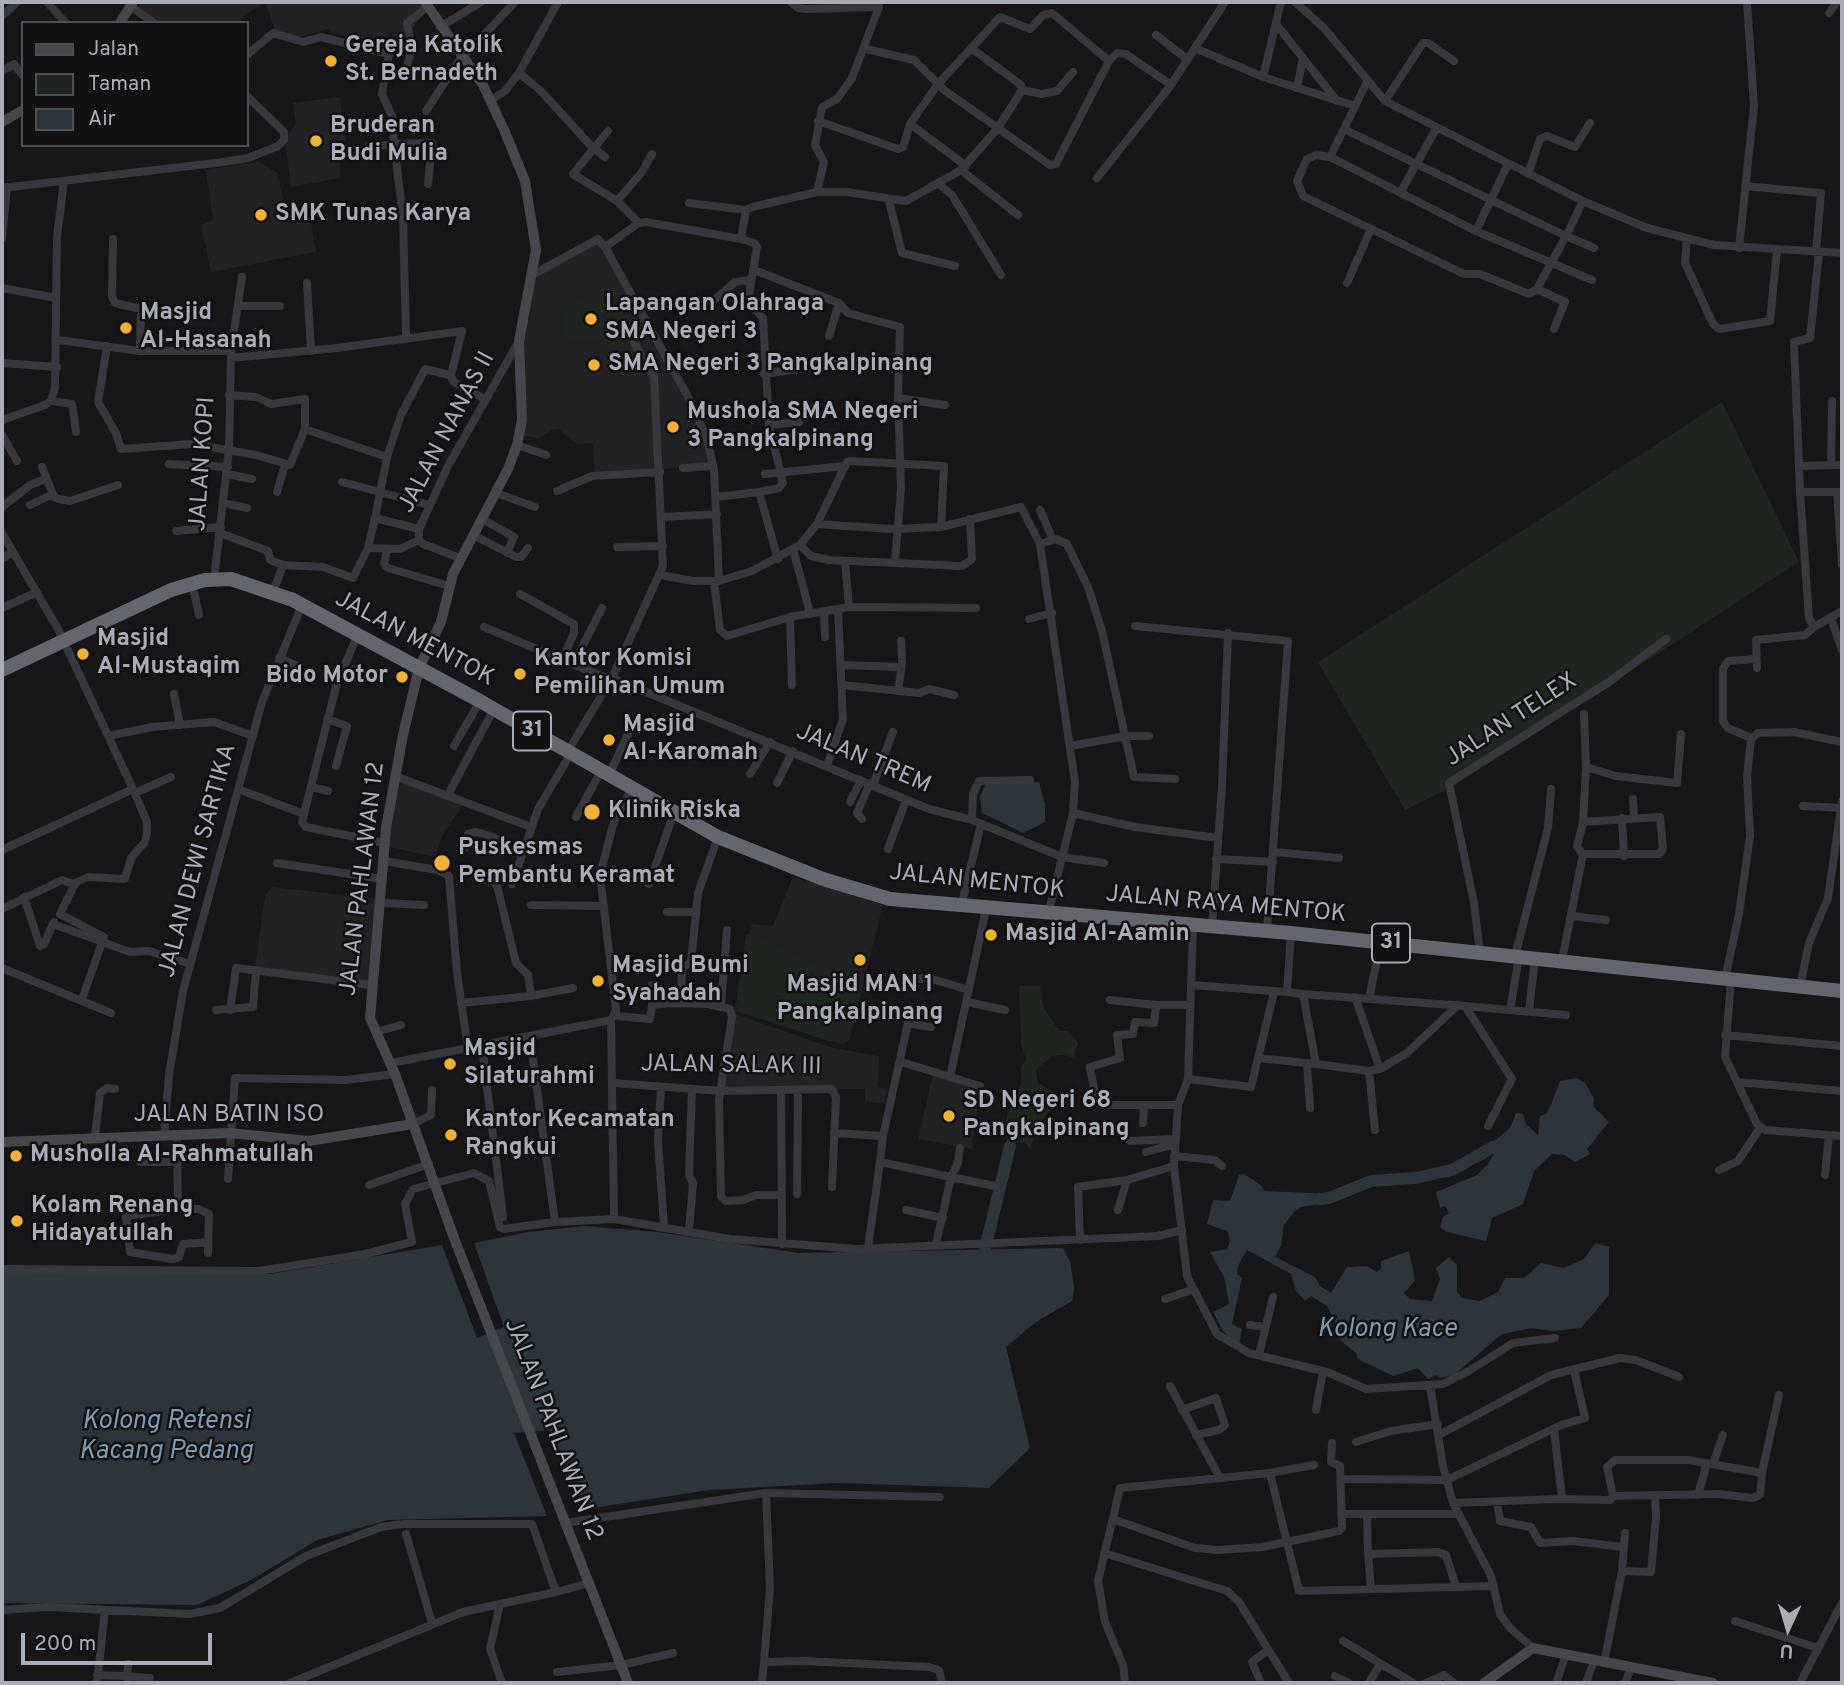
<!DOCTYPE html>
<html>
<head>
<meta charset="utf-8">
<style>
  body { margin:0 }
  #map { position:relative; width:1844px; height:1685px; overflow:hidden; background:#161618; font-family:Overpass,sans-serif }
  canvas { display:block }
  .frame { position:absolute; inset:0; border:4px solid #a8adb8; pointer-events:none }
  .legend { position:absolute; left:21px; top:21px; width:228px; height:126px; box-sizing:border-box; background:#111113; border:2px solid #4d4f55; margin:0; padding:9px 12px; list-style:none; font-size:21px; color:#a8adb8 }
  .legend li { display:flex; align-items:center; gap:14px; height:35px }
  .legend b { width:35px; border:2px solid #4d4f55 }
  .north { position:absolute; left:1753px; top:1594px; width:70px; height:70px; -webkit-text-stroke:5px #111113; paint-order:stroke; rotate:184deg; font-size:19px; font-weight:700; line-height:28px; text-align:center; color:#a8adb8 }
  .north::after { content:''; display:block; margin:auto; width:24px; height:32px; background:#a8adb8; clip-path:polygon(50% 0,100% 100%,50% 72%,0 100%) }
  .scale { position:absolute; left:21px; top:1633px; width:191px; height:32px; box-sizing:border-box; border:4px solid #a8adb8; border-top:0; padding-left:9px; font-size:21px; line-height:24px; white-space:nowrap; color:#a8adb8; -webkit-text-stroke:5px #111113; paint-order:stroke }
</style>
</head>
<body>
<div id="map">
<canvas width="1844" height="1685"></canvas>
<div class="frame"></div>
<ul class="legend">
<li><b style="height:9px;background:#45474d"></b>Jalan</li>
<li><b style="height:19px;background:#1e261f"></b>Taman</li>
<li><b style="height:19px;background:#2c353c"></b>Air</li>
</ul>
<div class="north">U</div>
<div class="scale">200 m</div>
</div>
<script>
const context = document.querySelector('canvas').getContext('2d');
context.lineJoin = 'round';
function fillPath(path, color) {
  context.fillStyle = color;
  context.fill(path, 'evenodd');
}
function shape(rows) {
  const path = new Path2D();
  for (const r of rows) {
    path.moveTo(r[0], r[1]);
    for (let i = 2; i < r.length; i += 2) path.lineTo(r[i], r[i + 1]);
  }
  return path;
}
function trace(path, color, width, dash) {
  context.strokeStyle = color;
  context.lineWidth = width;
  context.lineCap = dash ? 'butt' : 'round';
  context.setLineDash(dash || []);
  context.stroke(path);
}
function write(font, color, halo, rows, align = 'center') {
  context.font = font + ' Overpass,sans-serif';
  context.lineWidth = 5;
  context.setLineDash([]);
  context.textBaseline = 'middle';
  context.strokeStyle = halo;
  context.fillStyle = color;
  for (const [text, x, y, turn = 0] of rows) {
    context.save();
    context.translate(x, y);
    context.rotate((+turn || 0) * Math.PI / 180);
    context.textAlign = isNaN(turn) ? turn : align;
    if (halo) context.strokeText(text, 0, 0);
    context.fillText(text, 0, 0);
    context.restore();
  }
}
fillPath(shape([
  [140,2,419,2,424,14,393,51,331,32,329,29,295,38,275,30,265,3,244,15,239,23,156,23,136,8],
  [340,97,346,148,338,150,341,178,291,187,286,148,288,134,296,125,293,103],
  [258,162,277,172,286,210,308,208,316,252,211,272,201,225,213,219,206,170],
  [599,240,698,422,707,445,709,465,595,475,593,443,577,444,557,428,538,438,524,436,519,352,534,277],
  [399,780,463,805,442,836,435,857,389,847,391,808],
  [793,877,883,905,849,1041,842,1044,735,1011,746,934,749,934,752,924,773,926],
  [272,887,378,899,368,982,255,967,265,896],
  [734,1014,830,1047,879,1056,878,1087,887,1089,885,1104,865,1101,865,1089,724,1088],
  [933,1074,980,1089,972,1149,918,1139]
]), '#222225');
fillPath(shape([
  [584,298,607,298,636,350,598,341,568,341,565,337,562,307],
  [1722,402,1799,562,1452,787,1405,810,1318,662],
  [757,937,863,985,856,1012,839,1008,831,1042,737,1011,747,945,755,945],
  [1019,986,1040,986,1044,1008,1059,1031,1068,1031,1078,1043,1073,1058,1064,1055,1052,1056,1036,1070,1038,1083,1062,1096,1060,1105,1049,1111,1034,1133,1031,1149,1025,1143,1017,1142,1011,1147,1008,1145,1005,1131,1008,1112,1021,1085,1021,1067,1026,1059,1021,1044]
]), '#1e261f');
fillPath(shape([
  [1039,782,1045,804,1045,822,1023,833,982,813,980,796,986,784],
  [1576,1078,1585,1083,1594,1098,1593,1106,1609,1122,1587,1149,1590,1154,1575,1162,1564,1155,1552,1154,1534,1171,1523,1204,1492,1218,1486,1241,1447,1232,1440,1227,1443,1217,1449,1213,1445,1206,1440,1208,1436,1192,1477,1175,1487,1165,1494,1154,1491,1152,1484,1160,1477,1156,1510,1128,1516,1113,1523,1114,1526,1124,1538,1135,1540,1116,1546,1114,1551,1105,1560,1081],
  [1244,1174,1262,1186,1264,1191,1330,1194,1336,1201,1301,1207,1294,1212,1284,1225,1281,1246,1275,1257,1315,1277,1320,1286,1331,1293,1347,1267,1367,1266,1377,1272,1381,1268,1381,1261,1409,1251,1415,1281,1404,1293,1410,1299,1432,1301,1440,1279,1436,1268,1449,1257,1457,1265,1457,1292,1462,1298,1480,1301,1498,1292,1505,1278,1524,1278,1541,1263,1564,1268,1584,1259,1595,1243,1609,1247,1609,1295,1581,1328,1553,1331,1532,1328,1502,1334,1454,1375,1440,1378,1436,1375,1428,1379,1418,1368,1393,1376,1358,1359,1356,1353,1339,1339,1337,1327,1327,1306,1311,1296,1305,1301,1296,1291,1291,1274,1247,1250,1238,1266,1237,1274,1242,1278,1232,1324,1242,1329,1239,1346,1223,1331,1213,1312,1229,1304,1224,1277,1210,1252,1227,1249,1230,1241,1227,1231,1207,1224,1213,1200,1230,1201,1239,1175],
  [585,1226,657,1232,799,1253,1063,1248,1070,1261,1074,1288,1072,1301,1036,1322,1006,1347,1030,1448,989,1488,836,1483,709,1490,580,1510,550,1430,514,1433,547,1516,388,1520,317,1540,253,1579,197,1605,2,1603,2,1272,270,1274,442,1245,477,1338,504,1327,474,1243,528,1232]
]), '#2c353c');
trace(shape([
  [1319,1199,1329,1198,1371,1181,1415,1178,1452,1170,1493,1147],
  [985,1249,1010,1146]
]), '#2c353c', 12);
trace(shape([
  [47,2,66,23],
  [791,2,798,8,806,9,879,7,852,78,837,99,822,107,815,145,824,162,817,192],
  [1295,2,1324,28,1385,101,1583,201,1647,228,1714,245,1842,253],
  [130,6,154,23],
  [1829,13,1837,2],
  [2,16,17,2],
  [1276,24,1337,101],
  [440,27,481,2],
  [1156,35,1187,59],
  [1195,48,1263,77,1355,106],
  [866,49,914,60,944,90,1050,165,1056,164,1109,61,1117,53,1126,54,1171,85],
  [247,55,273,33,303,42,321,37,389,54,382,94,392,116,394,144,368,147],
  [463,57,515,2],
  [406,70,412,48,407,23,427,7],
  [2,71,14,64,23,76],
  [519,73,542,92,592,147,605,157],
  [1263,77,1281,2],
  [1367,82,1330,157,1316,155,1307,159,1297,181,1303,196,1464,274,1480,274,1529,294,1537,289,1566,236,1594,248],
  [1297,88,1303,58],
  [1022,90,1041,94,1057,91,1073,72],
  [491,100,505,91,519,73,558,2],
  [1385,101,1423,43,1428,43,1454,61],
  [426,111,462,56],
  [818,121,898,149,903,147,910,124,938,84,1000,17,1030,29,1043,15,1052,13,1109,61],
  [910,124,966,166],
  [1344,129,1566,236,1583,201],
  [608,131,573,174,617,201,639,223],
  [1330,157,1476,231,1592,280],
  [961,170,1018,215],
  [1528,174,1540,139,1547,136,1575,147,1590,123],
  [1097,178,1171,85,1225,2],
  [939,184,952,195,1001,275],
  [1745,186,1821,193,1816,253],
  [2,188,224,162,248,158,278,146,284,140,284,132,247,96],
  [1400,193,1436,129],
  [617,201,642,172,652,154],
  [889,201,902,253,955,266],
  [689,203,746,210],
  [1476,231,1508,164],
  [2,238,7,187],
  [113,239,112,297,115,303,141,309,140,351],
  [741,239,746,210,752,207,817,192,847,192,906,201,961,170,998,128,1022,90,1021,85,971,48],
  [1687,239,1685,263,1713,324,1719,329,1770,321,1777,250],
  [605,247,639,223,646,222,741,239,754,243,757,247,748,301,763,318,769,425,783,483,779,488,759,492,778,559],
  [1739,248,1754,106,1747,2],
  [754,270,839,303,848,313,900,327,898,398,901,489,895,562],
  [532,275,598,239,605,247,691,402,707,439,714,470,719,581],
  [307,283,311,351],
  [1347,283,1371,229],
  [2,288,56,298],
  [1537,289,1565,302,1554,329],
  [712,302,735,282,751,280],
  [238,306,280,306],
  [829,336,839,303],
  [406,337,403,217,394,144,432,143,428,184],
  [58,340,140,351,231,351,242,277],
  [107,346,98,402,116,433,121,449,192,444,256,455,290,465,305,429,387,457,401,415,425,369,450,375,454,382,485,399],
  [231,358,337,348,462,331,451,375],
  [2,363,57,367],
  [764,374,839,363,898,369],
  [229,395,256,397,271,404,305,399,305,429],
  [898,398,945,405],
  [51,401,72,404,76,432],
  [2,420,45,405,51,401,55,388,57,237,64,181],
  [769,425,799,422],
  [2,435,17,461],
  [517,445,546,455],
  [387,457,375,518,419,529],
  [169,464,228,467],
  [1831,465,1832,401],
  [1799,466,1842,465],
  [42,467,54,497,59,499,70,501,118,485],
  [683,468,713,466],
  [227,474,252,479],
  [765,474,845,466],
  [342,482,429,505],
  [557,491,592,476,660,472],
  [277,492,285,465],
  [1800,492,1839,492],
  [1837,492,1842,564],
  [496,493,535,507],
  [716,497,759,492],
  [223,503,247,508],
  [30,505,53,494],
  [2,507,30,485,45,479],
  [1040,510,1053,540],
  [662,517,717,514],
  [482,519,514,537,507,553],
  [817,524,847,462,850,461,944,466,941,527],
  [176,531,221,527],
  [2,533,58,629,133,789,2,850],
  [220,533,268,551,270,560,283,565],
  [473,535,516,557,521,557,528,548],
  [1040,544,1056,539,1067,544,1088,587,1102,631,1134,777,1175,779],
  [800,545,811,556,829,560,962,566,972,559,970,519],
  [617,547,663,546],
  [368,548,375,518],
  [793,549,810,613],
  [387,550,384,564,388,568,449,586],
  [460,558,423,544,419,540,419,529,448,466,519,341],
  [2,559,12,552],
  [845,561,849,607],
  [661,575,693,581,719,581,752,571,800,545,817,524,892,529,941,527,1021,507,1040,544,1075,782,1073,813,1048,914],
  [214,579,229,449,231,354],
  [714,581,720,630,727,636,790,617,849,607,976,608],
  [192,583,199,615],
  [273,592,283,565,323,567,353,578,368,548,400,549,419,540],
  [520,594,574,624,574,633,563,658],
  [2,608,37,592],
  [824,612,825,637],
  [790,617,792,685],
  [1831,618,1842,650],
  [1029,619,1052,613],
  [1135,626,1288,641,1267,931],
  [484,627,611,680],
  [1814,627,1842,611],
  [358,634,337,683,302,822,306,827,385,843],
  [279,658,299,667],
  [574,663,602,608],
  [842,665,899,667],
  [1757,668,1756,640,1805,635,1814,627,1809,618,1800,492,1794,342,1810,338,1819,253],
  [612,678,929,809,972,820,1062,857,1104,863],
  [842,685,919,693,929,689,954,695],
  [898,691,902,663,901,641],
  [174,694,180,725],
  [327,719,347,726,336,766],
  [108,736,152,727,214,722,253,736],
  [1751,738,1728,728,1723,721,1723,669,1728,661,1756,659],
  [454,746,480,701],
  [1070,746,1126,736,1149,736],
  [568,751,612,678,663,566,654,377,634,343],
  [827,766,843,719,838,609],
  [1586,767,1616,776,1677,783,1681,734],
  [750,774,770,742],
  [609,775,629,732],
  [395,776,531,827],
  [777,783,793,751],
  [873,785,893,732],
  [312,787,328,791],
  [238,789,304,814],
  [450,791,494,709],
  [135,793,171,777],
  [1633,799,1634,817],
  [850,802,861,780],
  [1803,806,1842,808],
  [1073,813,1135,827,1218,838],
  [576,817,601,771],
  [1622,818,1624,856],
  [862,819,857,813,870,783],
  [972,820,973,794,979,781,1030,780],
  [465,847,468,834,476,832,494,837,505,847,521,854],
  [888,849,906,800],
  [1274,852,1339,858],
  [1583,854,1659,854,1663,849,1660,817,1583,822],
  [1216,859,1273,862],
  [384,861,438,870,449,876,457,973,468,1049],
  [277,863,383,879],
  [476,879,492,881,497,885,516,963,528,975,531,996,573,988],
  [75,884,60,914,104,937,82,999],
  [512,884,538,809,571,753],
  [649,884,674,813],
  [24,897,40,946,44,944,54,922],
  [381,903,424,905],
  [531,905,604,906],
  [961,907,981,824],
  [2,909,62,880,73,884,88,877,125,879,131,858,145,842,147,833,147,822,133,789],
  [667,912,694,912],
  [1571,916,1606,920],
  [53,924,130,952,149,951,190,964],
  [1193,926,1188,1079,1178,1105,1174,1166,1187,1276,1217,1334,1249,1353,1327,1372,1366,1389,1443,1384,1469,1371,1513,1343,1555,1338],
  [1212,927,1222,786,1228,633],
  [1480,952,1474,903,1449,783,1609,682,1666,639],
  [1515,956,1548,828,1551,789],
  [1562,960,1583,854,1577,847,1583,822,1586,767,1584,714],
  [2,968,111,1013],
  [920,979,925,977,969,990],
  [1725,979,1739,914,1750,836,1747,775,1751,739,1758,733,1794,732,1842,742],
  [1731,979,1725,1057,1757,1124,1765,1130,1842,1136],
  [652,985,652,1005],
  [1191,985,1287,992,1291,933],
  [1800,986,1809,943,1828,898,1842,801],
  [1274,992,1258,1058,1316,1064],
  [1287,992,1303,994,1316,1064,1369,1071,1380,1069,1355,997],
  [1303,994,1465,1006,1512,1079,1488,1126],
  [1369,998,1381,942],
  [1110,1000,1156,1005],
  [967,1002,1005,1010],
  [461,1003,531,996],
  [681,1003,682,968,691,962,698,893,718,837],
  [721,1006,727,930],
  [1465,1006,1566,1015],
  [216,1010,253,1007,256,970],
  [230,1010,236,968,371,985],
  [1510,1010,1519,957],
  [1529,1011,1535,958],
  [616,1016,650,1019,652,1005,670,1003,708,1004,730,1009,732,1017,719,1100,721,1197,726,1201,743,1200,756,1195,782,1195],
  [376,1032,401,1025],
  [1725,1035,1842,1046],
  [530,1038,555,1222],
  [482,1046,503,1217],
  [901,1062,980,1086],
  [391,1063,611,1020],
  [1307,1063,1310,1108],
  [1380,1069,1407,1053,1458,1005],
  [1369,1071,1375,1130],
  [950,1077,986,909],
  [1188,1079,1251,1087,1258,1058],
  [1737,1082,1842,1091],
  [613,1083,721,1091,832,1089,836,1097,832,1187],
  [661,1087,658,1140,664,1227],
  [781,1090,782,1244],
  [1178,1105,1100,1105,1096,1100,1090,1067,1120,1058,1117,1035,1133,1034,1135,1022,1154,1023,1156,1005,1190,1005],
  [1143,1123,1144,1107],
  [413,1124,431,1115,432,1090],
  [834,1133,883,1136,880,1162],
  [164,1135,169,1075,183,991,262,702,302,605],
  [177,1135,178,1209,126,1216,130,1252,173,1259,179,1257,183,1244,208,1242],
  [883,1136,908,1023,931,1027],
  [95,1137,100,1093,107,1088,115,1089],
  [1130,1141,1176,1139],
  [1146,1152,1175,1144],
  [1174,1156,1215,1160,1222,1166],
  [140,1162,177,1162],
  [1719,1170,1738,1161,1760,1128],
  [1825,1175,1829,1135],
  [228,1179,235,1078,346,1080,395,1074],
  [369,1185,429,1164],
  [797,1194,798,1090],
  [178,1209,199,1209,209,1214,208,1253],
  [906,1210,943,1218],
  [1118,1210,1127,1180],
  [614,1219,611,1020,616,1010,600,875,614,821,632,789],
  [689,1231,693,1183,689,1175,692,1089],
  [1080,1240,1078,1187,1127,1180,1174,1166],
  [936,1244,951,1177,995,1186],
  [868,1248,880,1162,951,1177,958,1163,960,1148],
  [2,1269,259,1271,365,1254,412,1242,405,1204,413,1189,474,1173,489,1181,500,1227,504,1229,555,1222,614,1219,730,1239,857,1249,1158,1236,1182,1230],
  [1165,1299,1194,1289],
  [1250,1325,1265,1327],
  [1259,1355,1273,1297],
  [1430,1385,1443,1466,1453,1503,1491,1576,1500,1614,1510,1628,1533,1648],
  [1170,1386,1220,1478],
  [1182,1410,1216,1398,1225,1425,1219,1430,1196,1435],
  [1316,1410,1323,1371],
  [1554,1429,1562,1499],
  [1439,1435,1551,1375,1620,1358,1636,1360,1679,1377],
  [1356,1442,1391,1431,1438,1424],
  [1713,1464,1723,1435],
  [1270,1473,1299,1591,1494,1586],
  [1341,1479,1447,1480,1561,1425,1585,1418,1574,1370],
  [766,1493,940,1497],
  [1698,1495,1707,1463],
  [1613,1496,1718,1494,1753,1498,1760,1495,1762,1473],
  [1497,1502,1500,1521,1531,1527,1540,1543,1573,1541,1623,1547],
  [1453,1503,1556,1499,1610,1500,1613,1496,1607,1467,1615,1460,1688,1460,1762,1473,1779,1395],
  [1341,1514,1459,1514],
  [1367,1514,1368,1554],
  [1113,1519,1195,1548,1218,1550,1262,1547,1339,1531,1342,1528,1340,1466,1331,1462,1332,1443],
  [565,1523,766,1493,770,1588,764,1662,805,1661,929,1667,939,1670,942,1683],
  [406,1534,432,1623],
  [1104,1553,1227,1591,1239,1602,1289,1683],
  [1622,1571,1651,1572,1656,1517,1655,1496],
  [1371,1588,1368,1554,1438,1552,1446,1555,1456,1587],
  [500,1604,490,1649,502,1683],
  [2,1610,47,1607,190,1614,220,1608,306,1556,381,1527,404,1524,532,1524,556,1592,590,1583],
  [1735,1621,1818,1648],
  [1343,1641,1413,1683],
  [1604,1663,1622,1571,1625,1533],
  [557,1672,621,1665,673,1653],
  [97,1675,127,1676,128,1664],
  [1335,1676,1349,1683],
  [97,1683,105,1610],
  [128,1683,127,1676,150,1678],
  [290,1683,463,1612,556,1592],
  [762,1683,764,1662],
  [1125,1683,1123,1665,1105,1622,1098,1581,1120,1488,1270,1473,1314,1465],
  [1261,1683,1252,1662,1268,1650],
  [1369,1683,1380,1664],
  [1426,1683,1444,1675,1454,1683],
  [1556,1683,1566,1655],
  [1586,1683,1594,1661],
  [1625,1683,1631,1668],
  [1800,1683,1842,1603]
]), '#37383d', 8);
trace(shape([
  [425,2,483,85,505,132,525,181,536,250,519,341,522,420,517,445,508,469,453,574,441,622,419,668,403,735,386,828,370,1018,395,1074,454,1238,628,1683],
  [120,23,133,2],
  [2,122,23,110],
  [2,1142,230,1133,309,1141,413,1124],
  [1484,1683,1533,1648,1713,1683]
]), '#45474d', 10);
trace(shape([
  [2,670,171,590,205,580,231,579,293,600,480,701,718,837,823,879,890,899,1291,933,1842,991]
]), '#63666e', 14);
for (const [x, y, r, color] of [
  [331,61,7,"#f2b134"],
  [316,141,7,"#f2b134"],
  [261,215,7,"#f2b134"],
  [591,319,7,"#f2b134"],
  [126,328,7,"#f2b134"],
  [594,365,7,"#f2b134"],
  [673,427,7,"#f2b134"],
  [83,654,7,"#f2b134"],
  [520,674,7,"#f2b134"],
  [402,677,7,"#f2b134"],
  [609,740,7,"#f2b134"],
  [592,812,9,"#f2b134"],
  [442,863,9,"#f2b134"],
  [991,935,7,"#f2b134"],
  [860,960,7,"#f2b134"],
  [598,981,7,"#f2b134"],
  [450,1064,7,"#f2b134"],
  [949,1116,7,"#f2b134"],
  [451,1135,7,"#f2b134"],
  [16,1156,7,"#f2b134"],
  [17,1221,7,"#f2b134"]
]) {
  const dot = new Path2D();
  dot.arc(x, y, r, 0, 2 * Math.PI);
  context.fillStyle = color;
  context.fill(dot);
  trace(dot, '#111113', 2.5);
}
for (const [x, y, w] of [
  [532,731,38],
  [1391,943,38]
]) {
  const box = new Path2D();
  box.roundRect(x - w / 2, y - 19.5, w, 39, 5);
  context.fillStyle = '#111113';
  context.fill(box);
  trace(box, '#a8adb8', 2);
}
write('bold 23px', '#a8adb8', null, [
  ["31",532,731],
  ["31",1391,943]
]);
write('bold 24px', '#a8adb8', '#111113', [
  ["Gereja Katolik",345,47],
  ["St. Bernadeth",345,75],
  ["Bruderan",330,127],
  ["Budi Mulia",330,155],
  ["SMK Tunas Karya",275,215],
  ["Lapangan Olahraga",605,305],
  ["SMA Negeri 3",605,333],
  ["Masjid",140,314],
  ["Al-Hasanah",140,342],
  ["SMA Negeri 3 Pangkalpinang",608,365],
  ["Mushola SMA Negeri",687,413],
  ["3 Pangkalpinang",687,441],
  ["Masjid",97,640],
  ["Al-Mustaqim",97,668],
  ["Kantor Komisi",534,660],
  ["Pemilihan Umum",534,688],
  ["Bido Motor",388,677,"right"],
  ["Masjid",623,726],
  ["Al-Karomah",623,754],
  ["Klinik Riska",608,812],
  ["Puskesmas",458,849],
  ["Pembantu Keramat",458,877],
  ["Masjid Al-Aamin",1005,935],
  ["Masjid Bumi",612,967],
  ["Syahadah",612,995],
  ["Masjid MAN 1",860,986,"center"],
  ["Pangkalpinang",860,1014,"center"],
  ["Masjid",464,1050],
  ["Silaturahmi",464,1078],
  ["SD Negeri 68",963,1102],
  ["Pangkalpinang",963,1130],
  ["Kantor Kecamatan",465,1121],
  ["Rangkui",465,1149],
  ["Musholla Al-Rahmatullah",30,1156],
  ["Kolam Renang",31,1207],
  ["Hidayatullah",31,1235]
], 'left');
write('24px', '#a8adb8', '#111113', [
  ["JALAN NANAS II",448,433,-62],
  ["JALAN KOPI",204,464,-86],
  ["JALAN MENTOK",414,640,28],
  ["JALAN TELEX",1512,721,-33],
  ["JALAN TREM",863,760,23],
  ["JALAN DEWI SARTIKA",199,861,-75],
  ["JALAN PAHLAWAN 12",364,879,-83],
  ["JALAN MENTOK",977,883,6],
  ["JALAN RAYA MENTOK",1226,906,5],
  ["JALAN SALAK III",731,1067,1],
  ["JALAN BATIN ISO",229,1116],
  ["JALAN PAHLAWAN 12",552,1430,69]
]);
write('italic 26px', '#7f9bb3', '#111113', [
  ["Kolong Kace",1387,1331],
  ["Kolong Retensi",166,1423],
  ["Kacang Pedang",166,1453]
]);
</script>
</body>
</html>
